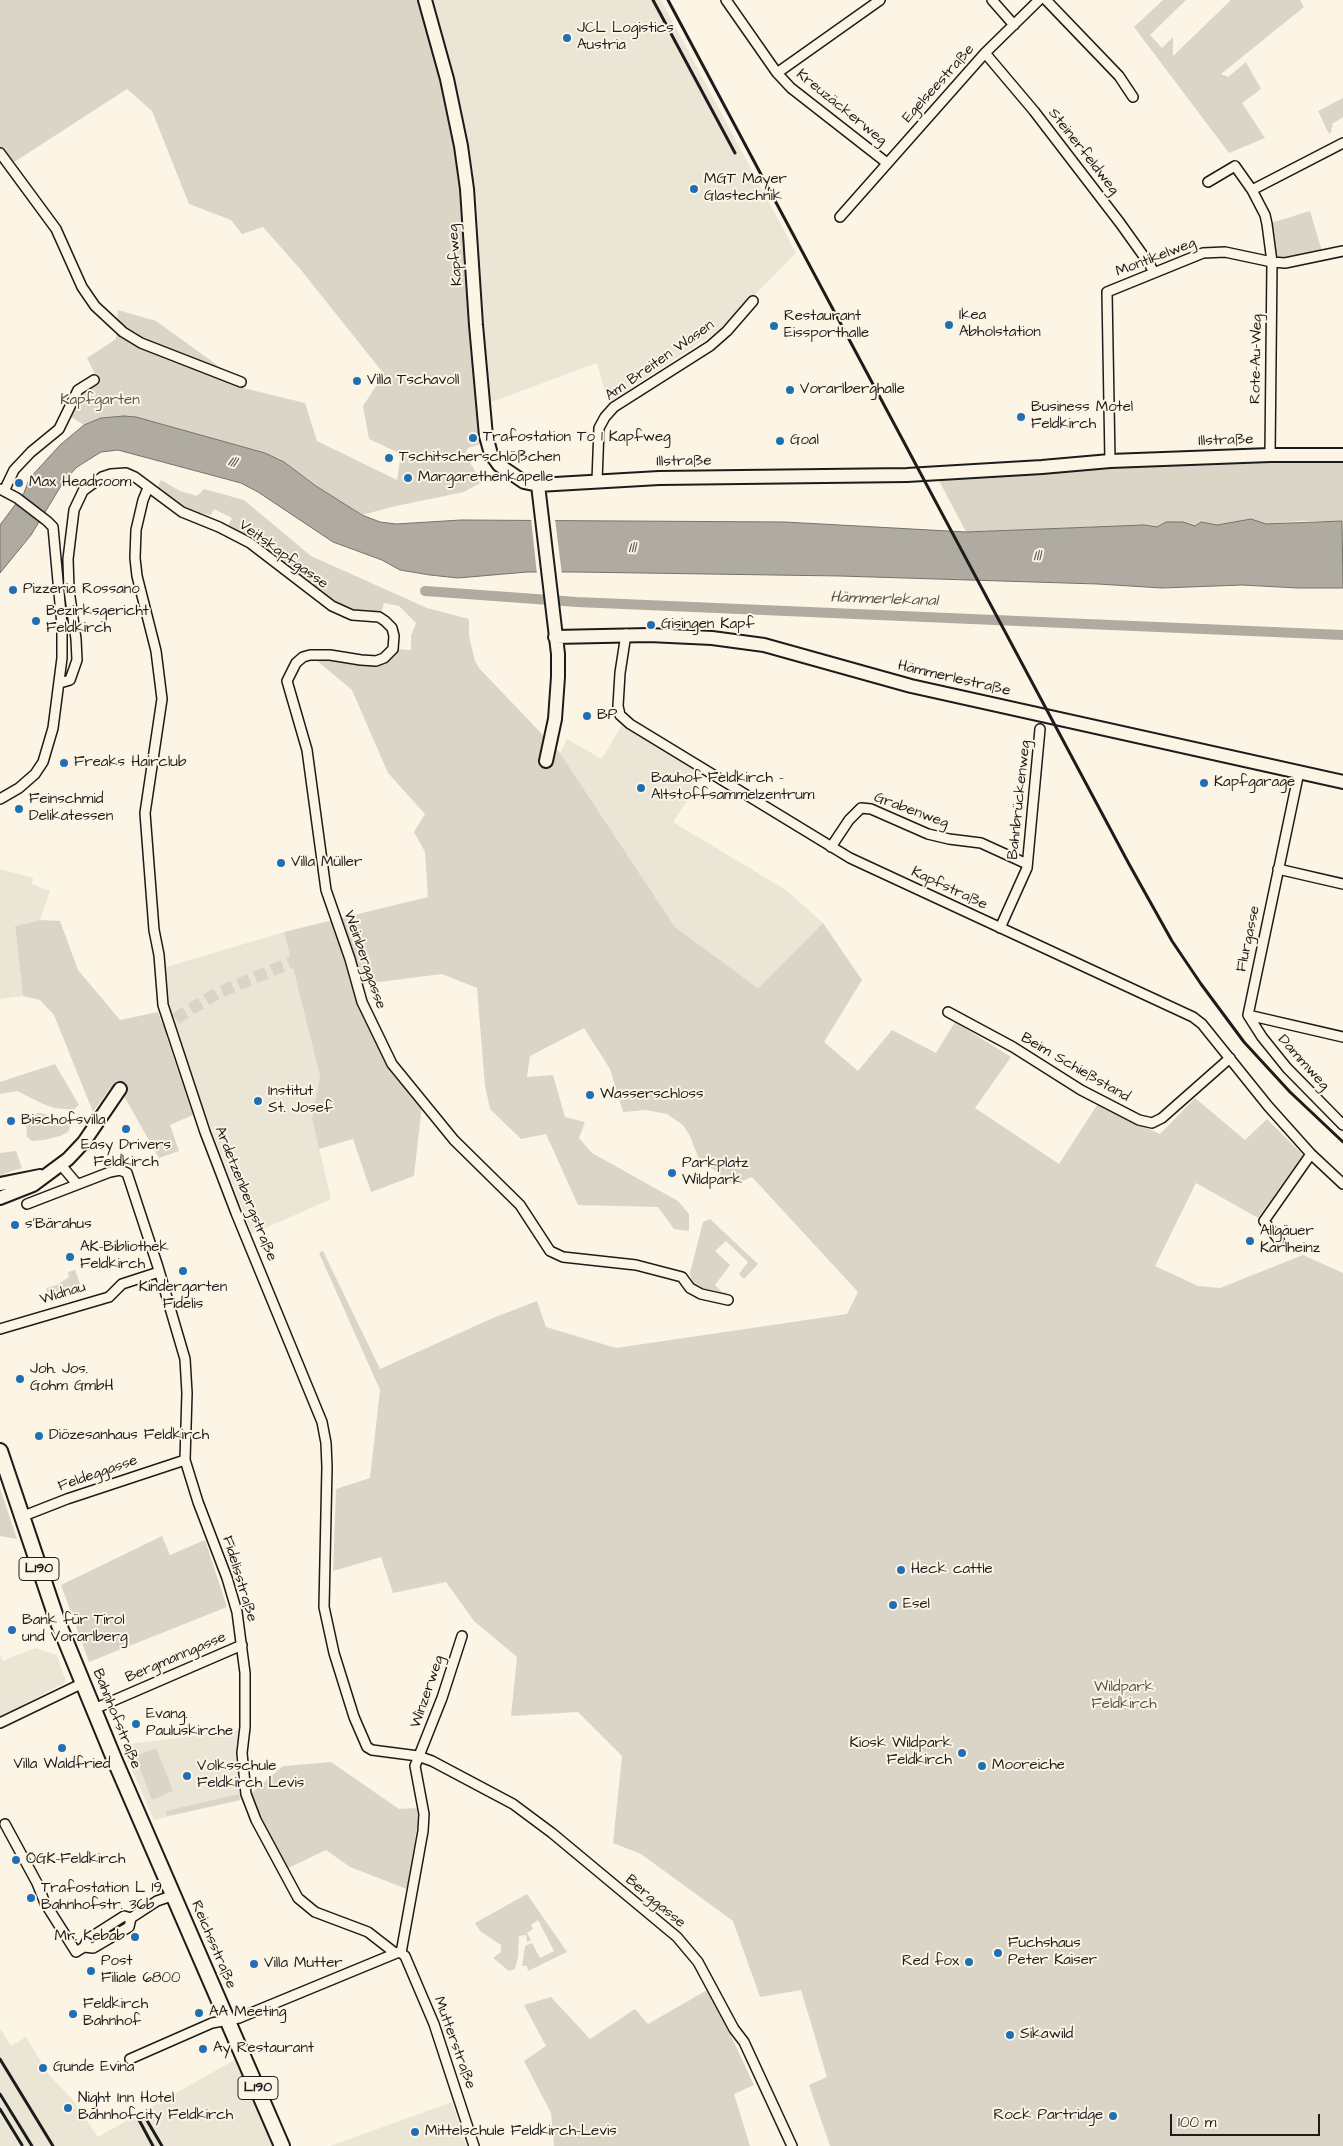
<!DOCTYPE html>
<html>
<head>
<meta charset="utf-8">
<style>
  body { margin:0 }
  #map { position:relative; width:1343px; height:2146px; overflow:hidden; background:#fcf5e5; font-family:"Architects Daughter",sans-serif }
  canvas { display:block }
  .scale { position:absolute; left:1170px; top:2114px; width:150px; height:22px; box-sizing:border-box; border:2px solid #1c1c1c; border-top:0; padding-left:6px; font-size:15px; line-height:18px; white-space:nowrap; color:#1c1c1c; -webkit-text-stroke:4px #fcf5e5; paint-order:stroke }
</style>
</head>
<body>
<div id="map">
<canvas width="1343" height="2146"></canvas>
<div class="scale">100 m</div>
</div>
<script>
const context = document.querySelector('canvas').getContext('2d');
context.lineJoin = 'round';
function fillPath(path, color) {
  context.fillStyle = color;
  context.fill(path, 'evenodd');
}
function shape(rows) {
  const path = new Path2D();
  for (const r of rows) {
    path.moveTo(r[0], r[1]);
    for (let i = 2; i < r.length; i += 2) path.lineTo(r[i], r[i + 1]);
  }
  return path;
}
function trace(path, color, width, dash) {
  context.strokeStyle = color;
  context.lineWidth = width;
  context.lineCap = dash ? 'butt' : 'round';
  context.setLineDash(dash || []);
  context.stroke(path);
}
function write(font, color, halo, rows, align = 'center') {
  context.font = font + ' "Architects Daughter",sans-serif';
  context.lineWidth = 4;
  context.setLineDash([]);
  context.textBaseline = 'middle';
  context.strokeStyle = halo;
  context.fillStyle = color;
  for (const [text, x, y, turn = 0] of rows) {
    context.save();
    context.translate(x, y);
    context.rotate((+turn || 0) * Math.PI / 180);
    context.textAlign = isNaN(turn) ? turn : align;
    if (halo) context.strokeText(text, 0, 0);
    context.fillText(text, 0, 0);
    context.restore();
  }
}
fillPath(shape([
  [425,0,661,0,796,253,722,328,608,403,597,363,483,405],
  [625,719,707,771,673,822,786,890,823,923,758,988,675,927,560,753,567,739,602,759],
  [0,869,33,878,32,884,50,891,40,920,15,926,23,996,0,999],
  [284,932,320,1076,312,1118,331,1199,252,1234,193,1083,170,1014,166,967],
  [35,1648,57,1655,66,1682,0,1717,0,1655,3,1661],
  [241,1730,245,1799,154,1820,121,1745],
  [0,2028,11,2046,26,2037,50,2076,73,2100,98,2137,245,2054,282,2146,0,2146],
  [452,2102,466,2146,330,2146]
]), '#ebe5d6');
fillPath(shape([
  [0,0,425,0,461,146,486,436,481,444,468,448,464,456,473,467,480,483,464,492,396,506,362,515,316,486,284,462,265,453,136,417,101,418,84,425,70,416,80,395,99,382,87,358,116,339,118,310,156,321,224,370,239,387,305,403,317,441,397,480,401,454,369,439,363,406,384,374,301,270,263,227,242,234,231,220,189,204,152,111,127,89,5,168,0,162],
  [1163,0,1186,0,1150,35,1162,48,1173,37,1173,56,1231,0,1300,0,1304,7,1221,74,1228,77,1246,62,1261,89,1242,103,1265,138,1229,153,1134,27],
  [1343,98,1343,117,1332,124,1333,127,1331,128,1332,131,1329,134,1318,111],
  [1310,211,1322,251,1288,259,1278,258,1276,254,1271,223],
  [1343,455,1343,521,1301,521,1266,524,1251,519,1217,525,1201,522,1195,526,1183,522,1157,527,1144,525,966,532,935,473],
  [161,480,180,491,197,496,204,489,244,500,311,556,427,608,469,619,469,636,475,661,479,668,560,753,675,927,758,988,823,923,862,980,824,1042,858,1071,892,1030,936,1053,955,1022,1011,1057,975,1108,1059,1164,1097,1105,1160,1134,1195,1098,1245,1140,1267,1119,1303,1155,1258,1218,1196,1183,1155,1266,1198,1286,1220,1288,1303,1255,1343,1273,1343,2146,830,2146,809,2085,827,2077,801,1990,760,1997,733,1921,641,1854,613,1843,622,1756,578,1712,511,1716,517,1657,474,1621,446,1582,393,1593,381,1557,333,1571,336,1489,370,1478,380,1390,319,1253,323,1251,380,1369,493,1318,537,1301,546,1327,616,1348,847,1314,858,1292,752,1177,733,1185,698,1157,690,1136,683,1125,667,1114,646,1110,623,1112,610,1069,584,1028,530,1056,527,1077,553,1075,565,1117,585,1122,579,1138,592,1153,678,1201,689,1214,689,1231,674,1229,658,1207,578,1205,546,1134,521,1139,490,1109,485,1086,477,988,442,974,363,984,371,1011,395,1063,423,1096,414,1176,371,1192,353,1139,319,1149,312,1118,320,1076,284,932,428,897,425,852,414,832,425,814,388,773,352,690,315,659,376,665,387,662,397,649,411,650,411,636,416,623,399,606,384,603,381,613,353,611,334,602,252,540,228,526,232,518,214,509,211,515,199,513,185,507,158,487],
  [40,920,60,921,78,970,120,1020,158,1012,193,1115,170,1125,179,1151,159,1158,120,1089,110,1088,93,1112,54,1015,40,1000,23,996,15,926],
  [55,1064,79,1105,73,1110,54,1108,41,1103,17,1091,0,1094,0,1082],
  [40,1113,60,1118,68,1122,70,1127,68,1132,60,1136,44,1140,32,1141,27,1137,26,1121,32,1114],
  [16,1151,22,1168,0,1175,0,1153],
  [710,1219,758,1264,744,1279,739,1274,748,1262,726,1241,715,1251,730,1265,715,1285,722,1292,726,1292,725,1295,704,1291,692,1284,690,1273,703,1222],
  [75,1270,83,1292,50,1302,46,1288,57,1285,69,1277,68,1272],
  [0,1488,17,1539,0,1536],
  [162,1536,170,1555,205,1540,227,1607,89,1662,61,1585],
  [156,1748,173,1791,152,1800,135,1756],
  [331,1762,399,1809,417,1808,418,1821,407,1889,350,1867,326,1850,278,1873,242,1801,283,1766],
  [239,1794,240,1800,167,1816,166,1811],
  [527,1894,567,1952,528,1971,527,1966,522,1966,525,1946,532,1943,540,1958,554,1951,538,1920,531,1925,533,1929,527,1933,531,1940,527,1942,526,1935,519,1936,518,1957,515,1969,509,1971,493,1958,501,1952,501,1945,480,1931,475,1923],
  [709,1989,754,2085,734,2094,750,2146,554,2146,551,2113,524,2061,546,2046,524,2005,551,1997,590,2039,635,2009,648,2024]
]), '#dbd5c8');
const water = shape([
  [124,416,136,417,265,453,284,462,316,486,362,515,380,522,396,524,461,520,785,522,966,532,1144,525,1157,527,1166,522,1183,522,1195,526,1201,522,1217,525,1251,519,1266,524,1342,521,1343,588,1298,588,1242,585,1162,588,1098,584,840,576,576,572,527,572,458,578,430,575,400,570,382,560,333,542,258,492,241,483,118,450,101,452,77,467,64,481,31,535,0,573,0,525,24,493,29,479,60,445,84,425,101,418,124,416]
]);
fillPath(water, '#b0aba1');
trace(water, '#75726c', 1);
fillPath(shape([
  [531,518,555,519,562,575,537,575]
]), '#fcf5e5');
trace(shape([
  [425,591,577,602,1343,635]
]), '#b0aba1', 10);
trace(shape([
  [120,1089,153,1040,181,1015,218,993,287,964,419,916,458,897,486,874,520,826,535,793,546,761]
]), '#dad4c7', 12, [12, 6]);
const street = shape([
  [726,0,777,73,791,88,887,163],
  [992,0,1014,25],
  [1046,0,1119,76,1133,97],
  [985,53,1034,111,1120,223,1150,265,1154,273],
  [777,73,880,0],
  [0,153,56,229,82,287,95,306,123,332,141,343,241,382],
  [1208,182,1235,166,1252,190,1265,215,1267,224,1272,262,1270,455],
  [1252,190,1343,143],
  [840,217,985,53,1039,0],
  [1110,461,1107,292,1203,253,1225,252,1272,262,1285,263,1343,251],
  [597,481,599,428,605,417,614,407,710,346,727,331,753,301],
  [148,488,143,500,136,530,135,558,137,576,156,651,162,699,145,813,154,930,159,955,163,1005,205,1132,236,1213,322,1422,326,1443,327,1467,324,1607,334,1653,354,1717,367,1747,372,1750,418,1756,432,1761,513,1804,552,1833,677,1937,698,1962,734,2029,744,2042,792,2146],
  [0,489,17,498,47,521,53,527,62,625,62,658,53,728,43,762,35,774,19,788,0,799],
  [4,491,14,470,31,452,59,429,78,390,94,380],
  [626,634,620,673,618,706,620,715,630,724,850,858,1193,1017,1202,1024,1268,1106,1311,1154,1343,1184],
  [60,683,70,680,77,660,76,639,69,590,68,559,74,510,83,491,102,477,111,474,126,473,135,477,182,512,219,527,250,543,332,606,352,615,379,617,385,621,392,628,394,636,393,649,384,658,376,661,361,660,330,655,310,655,303,657,296,663,287,681,307,750,326,890,350,959,362,1002,392,1064,454,1140,520,1205,550,1251,563,1257,636,1265,682,1277,690,1288,701,1294,728,1300],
  [1299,772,1248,1015,1343,1037],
  [831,847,849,820,861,808,871,809,928,834,949,839,981,843,1027,864],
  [1278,869,1343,884],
  [1000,928,1027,868,1040,729],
  [948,1012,1013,1047,1081,1090,1139,1120,1152,1123,1162,1118,1230,1058],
  [1248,1015,1262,1037,1287,1068,1343,1125],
  [61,1165,77,1184],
  [27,1204,110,1172,120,1170,127,1173,158,1267,185,1359,187,1393,185,1460,198,1502,227,1578,237,1612,245,1673,245,1727,242,1753,246,1794,256,1820,298,1898,315,1912,368,1932,395,1953],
  [1279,1240,1264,1221,1311,1154],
  [0,1329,109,1297,122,1284,159,1272],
  [21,1517,67,1499,185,1460],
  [94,1709,242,1645],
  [0,1723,83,1683],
  [5,1824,37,1883,45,1903,76,1952,84,1947,88,1939,124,1916,131,1918,157,1901,174,1895],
  [84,1947,93,1948,129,1927,131,1918],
  [401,1953,423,1831,424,1814,415,1766,442,1698,462,1636],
  [401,1953,405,1956,434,2024,474,2146],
  [130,2059,212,2023,239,2018,399,1952]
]);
const secondary = shape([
  [425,0,447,79,461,146,467,189,476,325,486,436,491,454,499,465,524,482,538,485,659,478,907,475,1042,467,1110,461,1270,455,1343,455],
  [538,485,558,654,558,677,555,719,546,761],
  [555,637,649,635,712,638,764,645,911,686,1343,782],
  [0,1184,40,1176],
  [0,1198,33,1185,68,1159,84,1142,120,1089]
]);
const primary = shape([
  [0,1451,57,1620,115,1761,282,2146]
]);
trace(street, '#1c1c1c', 12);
trace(secondary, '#1c1c1c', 16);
trace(primary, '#1c1c1c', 18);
trace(street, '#fcf5e5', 9);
trace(secondary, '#fcf5e5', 12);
trace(primary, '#fcf5e5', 14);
trace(shape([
  [653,0,735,153],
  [668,0,1129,864,1172,941,1201,984,1244,1042,1290,1092,1343,1142],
  [0,2059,53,2146],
  [0,2094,32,2146],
  [0,2109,22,2145],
  [145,2117,162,2146],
  [138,2118,153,2146]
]), '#1c1c1c', 3);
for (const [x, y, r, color] of [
  [567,38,5,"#1f6fb2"],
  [694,189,5,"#1f6fb2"],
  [949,325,5,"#1f6fb2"],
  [774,326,5,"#1f6fb2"],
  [357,381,5,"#1f6fb2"],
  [790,390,5,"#1f6fb2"],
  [1021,417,5,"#1f6fb2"],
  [473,438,5,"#1f6fb2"],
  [780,441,5,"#1f6fb2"],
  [389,458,5,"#1f6fb2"],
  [408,478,5,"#1f6fb2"],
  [19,483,5,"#1f6fb2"],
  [13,590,5,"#1f6fb2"],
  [36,621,5,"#1f6fb2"],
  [651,625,5,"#1f6fb2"],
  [587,716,5,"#1f6fb2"],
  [64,763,5,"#1f6fb2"],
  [1204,783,5,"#1f6fb2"],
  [641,788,5,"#1f6fb2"],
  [19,809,5,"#1f6fb2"],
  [281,863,5,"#1f6fb2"],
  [590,1095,5,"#1f6fb2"],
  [258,1101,5,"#1f6fb2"],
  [11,1121,5,"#1f6fb2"],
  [126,1129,5,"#1f6fb2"],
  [672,1173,5,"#1f6fb2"],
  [15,1225,5,"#1f6fb2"],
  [1250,1241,5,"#1f6fb2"],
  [70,1257,5,"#1f6fb2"],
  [183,1271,5,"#1f6fb2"],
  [20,1379,5,"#1f6fb2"],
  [39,1436,5,"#1f6fb2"],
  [901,1570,5,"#1f6fb2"],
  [893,1605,5,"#1f6fb2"],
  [12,1630,5,"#1f6fb2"],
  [136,1724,5,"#1f6fb2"],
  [62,1748,5,"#1f6fb2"],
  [962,1753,5,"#1f6fb2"],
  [982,1766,5,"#1f6fb2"],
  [187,1776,5,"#1f6fb2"],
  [16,1860,5,"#1f6fb2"],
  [31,1898,5,"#1f6fb2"],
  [135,1937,5,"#1f6fb2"],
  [998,1953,5,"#1f6fb2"],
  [969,1962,5,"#1f6fb2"],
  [254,1964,5,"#1f6fb2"],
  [91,1971,5,"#1f6fb2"],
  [199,2013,5,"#1f6fb2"],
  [73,2014,5,"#1f6fb2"],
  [1010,2035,5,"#1f6fb2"],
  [203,2049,5,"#1f6fb2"],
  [43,2068,5,"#1f6fb2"],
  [68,2108,5,"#1f6fb2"],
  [1113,2116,5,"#1f6fb2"],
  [415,2132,5,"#1f6fb2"]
]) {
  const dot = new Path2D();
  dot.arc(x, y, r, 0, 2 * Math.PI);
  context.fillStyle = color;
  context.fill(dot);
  trace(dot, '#fcf5e5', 2);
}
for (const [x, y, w] of [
  [39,1569,40],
  [258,2088,40]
]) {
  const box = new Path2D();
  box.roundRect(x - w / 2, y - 11.5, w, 23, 4);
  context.fillStyle = '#fcf5e5';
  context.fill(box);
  trace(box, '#1c1c1c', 1);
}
write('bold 14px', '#1c1c1c', null, [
  ["L190",39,1569],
  ["L190",258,2088]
]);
write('15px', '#1c1c1c', '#fcf5e5', [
  ["JCL Logistics",577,29],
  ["Austria",577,46],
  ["MGT Mayer",704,180],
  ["Glastechnik",704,197],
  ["Ikea",959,316],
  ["Abholstation",959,333],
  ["Restaurant",784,317],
  ["Eissporthalle",784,334],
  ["Villa Tschavoll",367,381],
  ["Vorarlberghalle",800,390],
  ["Business Motel",1031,408],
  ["Feldkirch",1031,425],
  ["Trafostation To 1 Kapfweg",483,438],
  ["Goal",790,441],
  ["Tschitscherschlößchen",399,458],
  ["Margarethenkapelle",418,478],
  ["Max Headroom",29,483],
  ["Pizzeria Rossano",23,590],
  ["Bezirksgericht",46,612],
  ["Feldkirch",46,629],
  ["Gisingen Kapf",661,625],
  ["BP",597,716],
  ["Freaks Hairclub",74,763],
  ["Bauhof Feldkirch -",651,779],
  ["Altstoffsammelzentrum",651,796],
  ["Kapfgarage",1214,783],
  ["Feinschmid",29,800],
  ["Delikatessen",29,817],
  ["Villa Müller",291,863],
  ["Institut",268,1092],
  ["St. Josef",268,1109],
  ["Wasserschloss",600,1095],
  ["Bischofsvilla",21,1121],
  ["Easy Drivers",126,1146,"center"],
  ["Feldkirch",126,1163,"center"],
  ["Parkplatz",682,1164],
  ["Wildpark",682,1181],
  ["s'Bärahus",25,1225],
  ["Allgäuer",1260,1232],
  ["Karlheinz",1260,1249],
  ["AK-Bibliothek",80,1248],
  ["Feldkirch",80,1265],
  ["Kindergarten",183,1288,"center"],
  ["Fidelis",183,1305,"center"],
  ["Joh. Jos.",30,1370],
  ["Gohm GmbH",30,1387],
  ["Diözesanhaus Feldkirch",49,1436],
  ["Heck cattle",911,1570],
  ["Esel",903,1605],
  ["Bank für Tirol",22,1621],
  ["und Vorarlberg",22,1638],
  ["Evang.",146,1715],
  ["Pauluskirche",146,1732],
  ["Kiosk Wildpark",952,1744,"right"],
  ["Feldkirch",952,1761,"right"],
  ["Villa Waldfried",62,1765,"center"],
  ["Mooreiche",992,1766],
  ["Volksschule",197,1767],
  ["Feldkirch Levis",197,1784],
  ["ÖGK-Feldkirch",26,1860],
  ["Trafostation L 19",41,1889],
  ["Bahnhofstr. 36b",41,1906],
  ["Mr. Kebab",125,1937,"right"],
  ["Fuchshaus",1008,1944],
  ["Peter Kaiser",1008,1961],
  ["Post",101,1962],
  ["Filiale 6800",101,1979],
  ["Red fox",959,1962,"right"],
  ["Villa Mutter",264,1964],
  ["Feldkirch",83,2005],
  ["Bahnhof",83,2022],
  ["AA Meeting",209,2013],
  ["Sikawild",1020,2035],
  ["Ay Restaurant",213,2049],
  ["Gunde Evina",53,2068],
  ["Night Inn Hotel",78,2099],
  ["Bahnhofcity Feldkirch",78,2116],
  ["Rock Partridge",1103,2116,"right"],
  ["Mittelschule Feldkirch-Levis",425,2132]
], 'left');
write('15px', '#1c1c1c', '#fcf5e5', [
  ["Egelseestraße",939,84,-48],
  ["Kreuzäckerweg",841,108,39],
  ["Steinerfeldweg",1083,152,52],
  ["Kapfweg",456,255,-94],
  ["Montikelweg",1156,258,-21],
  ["Rote-Au-Weg",1257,359,-89],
  ["Am Breiten Wasen",660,361,-35],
  ["Illstraße",1226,441,-2],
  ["Illstraße",684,462,-1],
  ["Veitskapfgasse",283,555,36],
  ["Hämmerlestraße",954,679,13],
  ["Bahnbrückenweg",1020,800,-84],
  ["Grabenweg",911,811,20],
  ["Kapfstraße",949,889,25],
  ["Flurgasse",1249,939,-78],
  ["Weinberggasse",364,960,71],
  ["Dammweg",1303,1063,48],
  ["Beim Schießstand",1075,1068,30],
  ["Ardetzenbergstraße",245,1194,68],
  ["Widnau",63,1294,-17],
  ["Feldeggasse",98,1474,-19],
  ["Fidelisstraße",239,1579,73],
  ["Bergmanngasse",176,1658,-23],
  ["Winzerweg",428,1692,-71],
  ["Bahnhofstraße",116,1719,68],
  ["Berggasse",655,1902,40],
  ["Reichsstraße",213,1945,67],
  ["Mutterstraße",454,2043,70]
]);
write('15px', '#555450', '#fcf5e5', [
  ["Kapfgarten",100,401],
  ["Wildpark",1124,1688],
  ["Feldkirch",1124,1705]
]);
write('italic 16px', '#575551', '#fcf5e5', [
  ["Ill",232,463,21],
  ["Ill",632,549,1],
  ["Ill",1037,557,1],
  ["Hämmerlekanal",884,600,2]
]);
</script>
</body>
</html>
